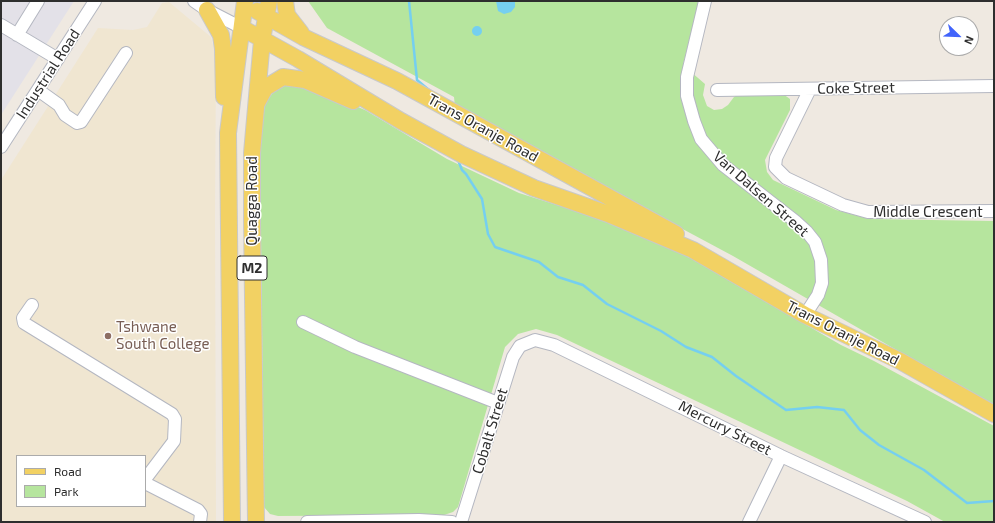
<!DOCTYPE html>
<html>
<head>
<meta charset="utf-8">
<style>
  body { margin:0 }
  #map { position:relative; width:995px; height:523px; overflow:hidden; background:#efe9e1; font-family:"Exo 2",sans-serif }
  canvas { display:block }
  .frame { position:absolute; inset:0; border:2px solid #2e2e2e; pointer-events:none }
  .legend { position:absolute; left:16px; top:455px; width:130px; height:52px; box-sizing:border-box; background:#fff; border:1px solid #ababab; margin:0; padding:5px 7px; list-style:none; font-size:12px; color:#2e2e2e }
  .legend li { display:flex; align-items:center; gap:8px; height:20px }
  .legend b { width:20px; border:1px solid #ababab }
  .north { position:absolute; left:939px; top:16px; width:40px; height:40px; box-sizing:border-box; background:#fff; border:1px solid #ababab; border-radius:50%; rotate:113deg; font-size:11px; font-weight:700; line-height:16px; text-align:center; color:#2e2e2e }
  .north::after { content:''; display:block; margin:auto; width:14px; height:18px; background:#4264fb; clip-path:polygon(50% 0,100% 100%,50% 72%,0 100%) }
</style>
</head>
<body>
<div id="map">
<canvas width="995" height="523"></canvas>
<div class="frame"></div>
<ul class="legend">
<li><b style="height:5px;background:#f2d163"></b>Road</li>
<li><b style="height:11px;background:#b6e59e"></b>Park</li>
</ul>
<div class="north">N</div>
</div>
<script>
const context = document.querySelector('canvas').getContext('2d');
context.lineJoin = 'round';
function fillPath(path, color) {
  context.fillStyle = color;
  context.fill(path, 'evenodd');
}
function shape(rows) {
  const path = new Path2D();
  for (const r of rows) {
    if (r.length === 3) {
      path.moveTo(r[0] + r[2], r[1]);
      path.arc(r[0], r[1], r[2], 0, 2 * Math.PI);
      continue;
    }
    path.moveTo(r[0], r[1]);
    for (let i = 2; i < r.length; i += 2) path.lineTo(r[i], r[i + 1]);
  }
  return path;
}
function trace(path, color, width, dash) {
  context.strokeStyle = color;
  context.lineWidth = width;
  context.lineCap = dash ? 'butt' : 'round';
  context.setLineDash(dash || []);
  context.stroke(path);
}
function write(font, color, halo, rows, align = 'center') {
  context.font = font + ' "Exo 2",sans-serif';
  context.lineWidth = 3;
  context.setLineDash([]);
  context.textBaseline = 'middle';
  context.strokeStyle = halo;
  context.fillStyle = color;
  for (const [text, x, y, turn = 0] of rows) {
    context.save();
    context.translate(x, y);
    context.rotate((+turn || 0) * Math.PI / 180);
    context.textAlign = isNaN(turn) ? turn : align;
    if (halo) context.strokeText(text, 0, 0);
    context.fillText(text, 0, 0);
    context.restore();
  }
}
fillPath(shape([
  [1,1,74,1,1,115]
]), '#e3e1e8');
fillPath(shape([
  [169,2,211,37,216,58,215,217,216,522,1,522,1,180,98,28,133,30,147,27,162,3],
  [17,456,145,456,145,506,17,506]
]), '#f0e6d1');
fillPath(shape([
  [308,1,699,1,683,65,705,84,703,95,707,106,714,110,722,109,728,105,734,97,741,93,783,94,790,99,790,110,765,160,767,172,773,180,836,210,869,219,994,221,994,406,733,256,455,107,454,97,327,28],
  [285,84,304,84,365,110,447,159,519,193,620,225,652,238,694,260,841,345,874,361,994,426,994,522,945,522,907,501,557,335,536,329,518,334,505,347,458,507,453,512,444,515,278,516,270,514,264,507,260,153,262,112,265,104,274,91]
]), '#b6e59e');
fillPath(shape([
  [496,1,515,1,515,7,511,12,504,14,498,11],
  [477,31,5]
]), '#75cff0');
trace(shape([
  [409,1,417,80,429,90],
  [458,160,462,170,466,174,482,199,488,234,495,247,539,262,558,277,583,285,607,304,661,331,686,347,712,357,736,376,786,410,817,407,844,410,860,430,879,445,924,470,967,503,994,501]
]), '#75cff0', 2.5);
const minor = shape([
  [194,1,207,10,242,28],
  [705,1,687,77,687,96,694,121,701,139,723,165,795,221,807,232,815,242,821,260,822,283,818,295,805,315],
  [1,25,58,59],
  [17,35,38,1],
  [810,89,776,158,775,167,786,178,843,205,868,212,994,211],
  [38,90,59,105,65,115,77,123,81,122,126,53],
  [717,90,994,86],
  [1,147,95,1],
  [32,305,23,318,24,323,172,414,175,419,174,441,146,478,145,483,198,510,201,514,200,522],
  [303,322,355,347,498,403],
  [307,522,419,520,452,522],
  [461,522,513,357,520,346,535,340,554,345,781,456,925,522],
  [749,522,781,456]
]);
const major = shape([
  [285,1,287,15,301,33],
  [207,10,221,35,223,49,224,97],
  [257,11,303,37,397,81,676,234],
  [242,28,298,59,401,121,461,154,534,188,608,214,693,250,805,315,900,361,994,414],
  [257,103,265,88,283,77,305,80,353,101],
  [232,522,228,133,245,1],
  [256,522,252,222,252,153,262,40,269,1]
]);
trace(minor, '#b4b7c1', 14);
trace(major, '#c9c9c9', 18);
trace(minor, '#fff', 12);
trace(major, '#f2d163', 16);
for (const [x, y, r, color] of [
  [108,336,4,"#8d6e63"]
]) {
  const dot = new Path2D();
  dot.arc(x, y, r, 0, 2 * Math.PI);
  context.fillStyle = color;
  context.fill(dot);
  trace(dot, '#fff', 1.5);
}
for (const [x, y, w] of [
  [252,268,30]
]) {
  const box = new Path2D();
  box.roundRect(x - w / 2, y - 12, w, 24, 3);
  context.fillStyle = '#fff';
  context.fill(box);
  trace(box, '#2e2e2e', 1);
}
write('bold 14px', '#2e2e2e', null, [
  ["M2",252,268]
]);
write('15px', '#2e2e2e', '#fff', [
  ["Industrial Road",48,74,-57],
  ["Coke Street",856,88,-1],
  ["Trans Oranje Road",483,128,29],
  ["Van Dalsen Street",761,194,41],
  ["Quagga Road",252,201,-90],
  ["Middle Crescent",928,212],
  ["Trans Oranje Road",843,333,27],
  ["Mercury Street",725,428,27],
  ["Cobalt Street",490,431,-73]
]);
write('15px', '#785e54', '#fff', [
  ["Tshwane",116,327],
  ["South College",116,344]
], 'left');
</script>
</body>
</html>
